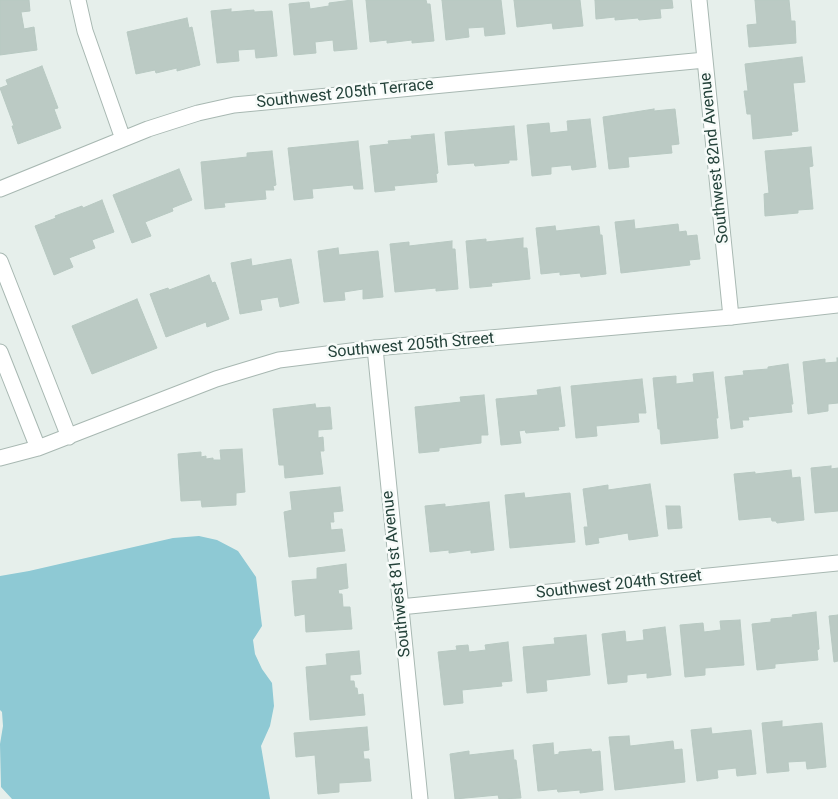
<!DOCTYPE html>
<html>
<head>
<meta charset="utf-8">
<style>
  body { margin:0 }
  canvas { display:block; background:#e6efeb }
</style>
</head>
<body>
<canvas width="838" height="799"></canvas>
<script>
const context = document.querySelector('canvas').getContext('2d');
context.lineJoin = 'round';
function fillPath(path, color) {
  context.fillStyle = color;
  context.fill(path, 'evenodd');
}
function shape(rows) {
  const path = new Path2D();
  for (const r of rows) {
    path.moveTo(r[0], r[1]);
    for (let i = 2; i < r.length; i += 2) path.lineTo(r[i], r[i + 1]);
  }
  return path;
}
function trace(path, color, width, dash) {
  context.strokeStyle = color;
  context.lineWidth = width;
  context.lineCap = dash ? 'butt' : 'round';
  context.setLineDash(dash || []);
  context.stroke(path);
}
function write(font, color, halo, rows, align = 'center') {
  context.font = font + ' Roboto,sans-serif';
  context.lineWidth = 5;
  context.setLineDash([]);
  context.textBaseline = 'middle';
  context.strokeStyle = halo;
  context.fillStyle = color;
  for (const [text, x, y, turn = 0] of rows) {
    context.save();
    context.translate(x, y);
    context.rotate((+turn || 0) * Math.PI / 180);
    context.textAlign = isNaN(turn) ? turn : align;
    if (halo) context.strokeText(text, 0, 0);
    context.fillText(text, 0, 0);
    context.restore();
  }
}
fillPath(shape([
  [199,536,217,540,238,551,256,577,262,626,253,640,255,654,262,669,272,683,274,706,270,726,261,746,270,799,12,799,1,787,0,744,3,726,2,712,0,710,0,576,29,571,173,538]
]), '#8ec9d4');
const building = shape([
  [0,0,29,0,30,11,21,12,24,29,34,27,37,50,0,55,0,0],
  [352,0,357,49,334,51,333,40,315,42,316,53,294,55,289,4,309,2,310,9,329,6,329,3,352,0],
  [366,0,426,0,427,4,430,4,434,41,412,43,412,40,387,43,387,40,370,42,366,0],
  [442,0,501,0,505,34,485,36,484,27,468,28,469,37,446,40,442,0],
  [514,0,580,0,583,26,553,29,552,23,517,27,514,0],
  [595,0,672,0,673,8,660,9,661,18,639,20,638,18,615,20,615,17,596,19,595,0],
  [755,0,789,0,791,21,795,21,796,43,749,47,747,25,757,24,755,0],
  [231,9,231,12,254,10,254,12,272,11,277,56,256,58,255,49,238,50,239,61,217,63,211,11,231,9],
  [187,18,189,28,192,27,200,65,177,71,177,68,156,73,155,70,136,74,127,32,187,18],
  [802,57,805,82,793,83,798,131,791,132,792,135,753,139,751,114,747,114,744,91,748,91,745,64,802,57],
  [42,66,58,108,54,109,61,128,18,144,12,126,14,126,0,88,8,85,6,80,42,66],
  [654,109,654,111,675,109,679,144,671,145,672,153,628,157,629,167,609,169,603,117,654,109],
  [590,119,596,167,572,170,571,165,551,167,551,174,532,176,527,125,549,123,550,133,568,131,567,121,590,119],
  [514,126,517,160,509,160,509,163,475,166,474,163,448,165,445,132,514,126],
  [434,134,438,173,436,174,437,182,394,186,395,190,375,192,370,146,389,144,388,141,412,139,411,136,434,134],
  [358,141,363,189,354,189,353,185,312,189,313,198,294,200,288,148,358,141],
  [811,147,813,166,809,167,813,209,798,210,798,213,765,216,764,194,769,193,765,151,811,147],
  [272,151,276,185,273,186,274,190,265,190,266,199,224,203,225,207,205,209,201,162,247,157,247,153,272,151],
  [179,169,192,200,172,208,173,211,145,222,151,236,132,243,113,195,179,169],
  [102,200,114,232,92,240,95,248,69,258,73,267,54,275,35,226,56,218,55,216,82,206,83,208,102,200],
  [634,220,635,229,678,224,679,232,686,231,687,236,697,235,700,259,689,260,690,265,621,273,615,222,634,220],
  [555,226,556,231,599,226,600,235,602,235,606,274,581,277,580,273,560,275,560,272,541,274,536,228,555,226],
  [523,238,523,248,527,248,530,279,491,283,492,286,470,288,466,241,486,239,486,242,523,238],
  [452,241,452,249,455,249,458,289,436,291,436,288,395,292,390,244,409,242,409,246,452,241],
  [338,248,339,255,378,251,383,297,363,299,363,289,344,292,345,300,324,302,318,251,338,248],
  [251,259,252,266,291,259,299,303,280,307,278,297,260,300,262,310,240,314,231,263,251,259],
  [209,275,212,283,215,282,229,319,207,327,206,322,166,337,150,294,168,288,169,290,209,275],
  [137,299,157,348,92,374,72,326,137,299],
  [837,358,838,358,838,403,828,404,828,411,808,414,803,362,825,359,825,363,837,362,837,358],
  [788,364,793,404,791,404,792,412,748,417,749,420,742,420,743,427,731,429,725,377,744,375,743,371,768,369,768,367,788,364],
  [713,372,718,418,716,418,718,438,661,444,660,429,658,429,653,378,676,376,676,384,694,382,693,374,713,372],
  [642,379,646,413,638,413,639,422,596,426,597,436,576,438,571,386,642,379],
  [560,387,565,426,558,427,559,430,526,433,525,430,519,431,521,443,501,445,496,399,538,395,537,390,560,387],
  [484,395,488,435,481,435,481,443,439,448,439,451,419,453,415,407,461,402,460,397,484,395],
  [315,404,316,408,330,407,332,429,318,430,318,438,323,437,324,451,320,451,323,474,285,478,284,465,279,465,273,409,315,404],
  [242,449,245,492,236,493,236,505,202,507,201,500,181,501,178,454,201,452,201,457,206,456,206,459,213,458,213,460,221,460,220,450,242,449],
  [831,466,831,469,838,468,838,511,815,513,811,468,831,466],
  [791,470,792,478,800,477,804,520,777,523,776,521,772,521,771,517,739,520,734,474,755,472,755,474,791,470],
  [650,484,658,536,629,540,628,533,598,538,599,543,586,545,584,527,588,527,583,489,608,485,608,490,650,484],
  [340,487,343,511,333,512,334,522,330,522,331,530,342,529,345,551,289,557,284,512,292,510,290,492,340,487],
  [524,493,525,498,570,493,575,542,510,548,505,495,524,493],
  [489,502,494,550,471,553,471,550,449,553,449,550,430,552,425,506,445,504,445,507,489,502],
  [666,506,680,506,682,528,668,529,666,506],
  [346,564,348,588,338,590,339,594,342,594,343,607,350,607,352,629,306,632,305,614,295,616,292,581,317,579,317,568,346,564],
  [816,612,819,649,817,650,818,660,775,664,775,668,757,670,752,624,771,622,771,619,793,617,792,615,816,612],
  [838,615,838,661,834,662,829,616,838,615],
  [740,620,744,665,705,668,705,675,685,677,680,625,703,623,704,632,721,630,720,621,740,620],
  [665,627,671,675,647,678,647,673,627,675,627,682,608,684,602,634,625,631,626,642,644,640,643,630,665,627],
  [586,635,590,675,546,680,547,691,527,693,523,647,555,644,554,638,586,635],
  [508,642,512,681,501,682,502,686,462,690,463,703,444,705,438,652,457,650,456,646,468,645,469,652,486,650,485,645,508,642],
  [359,651,361,674,350,675,350,681,354,681,355,688,357,688,358,695,363,694,365,715,310,720,306,667,327,665,326,654,359,651],
  [782,721,782,727,822,723,826,767,807,769,806,761,788,762,789,771,767,773,762,723,782,721],
  [367,727,369,750,363,751,364,759,369,759,371,781,339,783,339,792,318,794,315,755,296,757,294,733,367,727],
  [711,728,712,734,751,730,756,774,737,776,736,768,717,770,718,778,697,781,691,730,711,728],
  [629,736,630,746,673,741,674,750,682,749,685,782,615,790,609,737,629,736],
  [553,743,554,755,559,754,559,752,591,749,592,752,600,751,603,790,580,793,580,790,558,792,557,789,538,791,533,745,553,743],
  [513,750,514,760,516,760,521,798,499,799,498,795,455,799,450,754,469,751,469,755,513,750]
]);
fillPath(building, '#bbcac4');
trace(building, '#b8c9c2', 1);
const minor = shape([
  [78,0,85,31,123,139],
  [699,0,731,317],
  [0,189,148,129,198,113,234,105,705,60],
  [375,348,420,799],
  [400,607,838,563]
]);
const tertiary = shape([
  [0,261,69,437],
  [0,352,38,448],
  [0,458,38,448,216,379,279,360,375,348,731,317,838,305]
]);
trace(minor, '#a8b8b2', 17);
trace(tertiary, '#a8b8b2', 17);
trace(minor, '#fff', 15);
trace(tertiary, '#fff', 15);
write('16px', '#24423a', '#f7fbf9', [
  ["Southwest 205th Terrace",345,94,-6],
  ["Southwest 82nd Avenue",715,158,-96],
  ["Southwest 205th Street",411,346,-5],
  ["Southwest 81st Avenue",397,574,-96],
  ["Southwest 204th Street",619,585,-6]
]);
</script>
</body>
</html>
